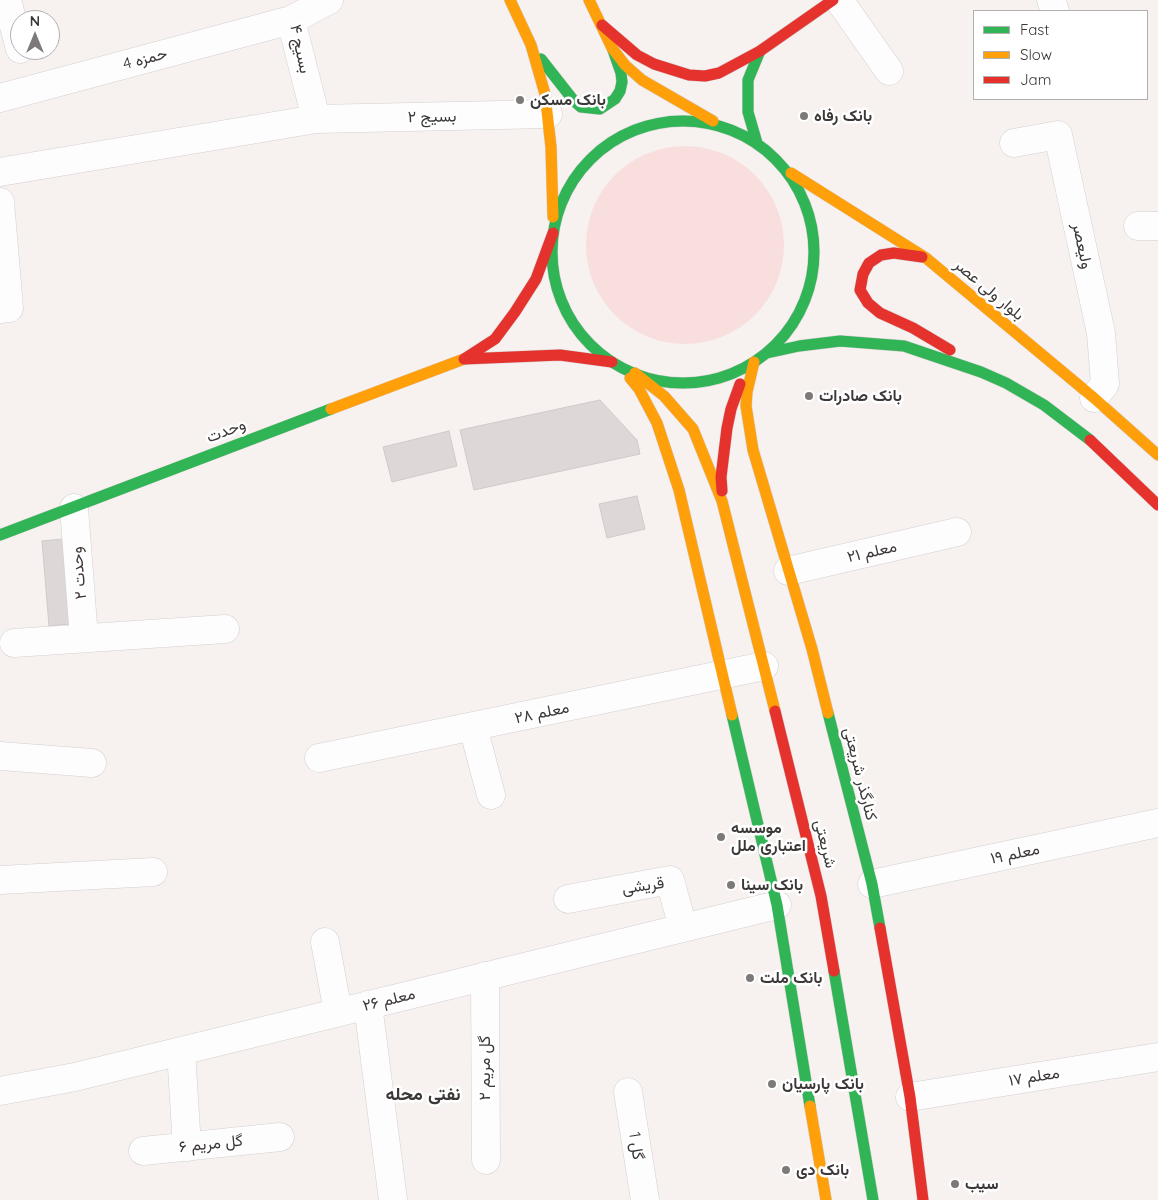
<!DOCTYPE html>
<html>
<head>
<meta charset="utf-8">
<style>
  body { margin:0 }
  #map { position:relative; width:1158px; height:1200px; overflow:hidden; background:#f7f1f0; font-family:Quicksand,sans-serif }
  canvas { display:block }
  .legend { position:absolute; left:973px; top:10px; width:175px; height:90px; box-sizing:border-box; background:#fff; border:1px solid #b1afaf; margin:0; padding:6px 9px; list-style:none; font-size:15px; color:#3c3837 }
  .legend li { display:flex; align-items:center; gap:10px; height:25px }
  .legend b { width:25px; border:1px solid #b1afaf }
  .north { position:absolute; left:10px; top:10px; width:50px; height:50px; box-sizing:border-box; background:#fff; border:1px solid #b1afaf; border-radius:50%; rotate:0deg; font-size:14px; font-weight:700; line-height:20px; text-align:center; color:#3c3837 }
  .north::after { content:''; display:block; margin:auto; width:18px; height:22px; background:#7d7978; clip-path:polygon(50% 0,100% 100%,50% 72%,0 100%) }
</style>
</head>
<body>
<div id="map">
<canvas width="1158" height="1200"></canvas>
<ul class="legend">
<li><b style="height:6px;background:#30b455"></b>Fast</li>
<li><b style="height:6px;background:#ff9f0a"></b>Slow</li>
<li><b style="height:6px;background:#e5322d"></b>Jam</li>
</ul>
<div class="north">N</div>
</div>
<script>
const context = document.querySelector('canvas').getContext('2d');
context.lineJoin = 'round';
function fillPath(path, color) {
  context.fillStyle = color;
  context.fill(path, 'evenodd');
}
function shape(rows) {
  const path = new Path2D();
  for (const r of rows) {
    if (r.length === 3) {
      path.moveTo(r[0] + r[2], r[1]);
      path.arc(r[0], r[1], r[2], 0, 2 * Math.PI);
      continue;
    }
    path.moveTo(r[0], r[1]);
    for (let i = 2; i < r.length; i += 2) path.lineTo(r[i], r[i + 1]);
  }
  return path;
}
function trace(path, color, width, dash) {
  context.strokeStyle = color;
  context.lineWidth = width;
  context.lineCap = dash ? 'butt' : 'round';
  context.setLineDash(dash || []);
  context.stroke(path);
}
function write(font, color, halo, rows, align = 'center') {
  context.font = font + ' Quicksand,Vazirmatn,sans-serif';
  context.lineWidth = 5;
  context.setLineDash([]);
  context.textBaseline = 'middle';
  context.strokeStyle = halo;
  context.fillStyle = color;
  for (const [text, x, y, turn = 0] of rows) {
    context.save();
    context.translate(x, y);
    context.rotate((+turn || 0) * Math.PI / 180);
    context.textAlign = isNaN(turn) ? turn : align;
    if (halo) context.strokeText(text, 0, 0);
    context.fillText(text, 0, 0);
    context.restore();
  }
}
fillPath(shape([
  [685,245,99]
]), '#f8dfde');
const building = shape([
  [600,400,637,440,640,454,474,490,460,430,600,400],
  [449,431,457,466,392,482,383,447,449,431],
  [637,496,645,529,607,538,599,504,637,496],
  [73,538,81,623,49,626,42,541,73,538]
]);
fillPath(building, '#ddd8d7');
trace(building, '#cfcaca', 1);
const street = shape([
  [7,0,20,49],
  [839,0,889,71],
  [1051,0,1055,11],
  [291,20,316,119],
  [0,98,291,20,329,0],
  [1014,143,1058,135,1101,333,1105,384,1094,398],
  [0,172,316,119,548,114],
  [0,202,9,308,0,309],
  [1138,226,1158,226],
  [74,508,84,638],
  [788,571,957,532],
  [14,643,225,629],
  [473,727,491,795],
  [0,756,92,763],
  [319,758,764,666],
  [0,880,153,872],
  [872,884,1158,823],
  [568,899,670,880,683,928],
  [325,942,338,1012],
  [485,976,486,1160],
  [368,1005,393,1200],
  [181,1051,187,1147],
  [0,1091,75,1077,777,905],
  [628,1092,645,1200],
  [910,1097,1158,1057],
  [143,1151,280,1137]
]);
const fast = shape([
  [541,59,574,101,581,107,600,109,615,99,620,91,622,82,621,73,613,50],
  [683,252,131],
  [757,143,748,112,748,80,760,51],
  [767,353,799,346,840,341,904,346,981,372,1006,383,1044,405,1090,440],
  [0,535,331,409],
  [828,713,872,884,880,928],
  [732,715,777,905,810,1106],
  [834,971,873,1200]
]);
const slow = shape([
  [510,0,531,45,545,94,551,147,553,217],
  [589,0,612,48,625,65,642,80,713,121],
  [791,173,926,258,1094,398,1158,455],
  [754,362,747,392,746,406,753,450,812,649,828,713],
  [635,373,664,396,693,429,722,501,775,711],
  [630,378,639,389,657,423,679,490,732,715],
  [331,409,464,359],
  [810,1106,826,1200]
]);
const jam = shape([
  [602,25,637,55,654,64,689,75,705,76,719,73,760,51,833,0],
  [553,233,536,279,515,312,495,339,464,359,560,355,612,362],
  [922,257,894,253,881,255,869,263,863,274,860,290,868,303,880,313,913,328,950,350],
  [1090,440,1158,505],
  [722,491,721,477,727,428,731,409,740,384],
  [775,711,821,896,834,971],
  [880,928,910,1097,923,1200]
]);
trace(street, '#d4cfcf', 29);
trace(fast, '#d4cfcf', 12);
trace(slow, '#d4cfcf', 12);
trace(jam, '#d4cfcf', 12);
trace(street, '#fefdfd', 28);
trace(fast, '#30b455', 11);
trace(slow, '#ff9f0a', 11);
trace(jam, '#e5322d', 11);
for (const [x, y, r, color] of [
  [520,100,5,"#7d7978"],
  [804,116,5,"#7d7978"],
  [809,396,5,"#7d7978"],
  [721,837,5,"#7d7978"],
  [731,885,5,"#7d7978"],
  [750,978,5,"#7d7978"],
  [772,1084,5,"#7d7978"],
  [786,1170,5,"#7d7978"],
  [955,1184,5,"#7d7978"]
]) {
  const dot = new Path2D();
  dot.arc(x, y, r, 0, 2 * Math.PI);
  context.fillStyle = color;
  context.fill(dot);
  trace(dot, '#fff', 2);
}
write('16px', '#3c3837', '#fff', [
  ["بسیج ۴",300,49,78],
  ["حمزه 4",145,59,-15],
  ["بسیج ۲",432,117,-1],
  ["ولیعصر",1082,246,78],
  ["بلوار ولی عصر",989,290,40],
  ["وحدت",226,431,-21],
  ["معلم ۲۱",872,552,-13],
  ["وحدت ۲",79,573,-95],
  ["معلم ۲۸",542,713,-12],
  ["کنارگذر شریعتی",860,774,76],
  ["شریعتی",825,844,76],
  ["معلم ۱۹",1015,854,-12],
  ["قریشی",643,886,-8],
  ["معلم ۲۶",389,1000,-14],
  ["گل مریم ۲",485,1068,-90],
  ["معلم ۱۷",1034,1077,-9],
  ["گل مریم ۶",211,1144,-6],
  ["گل 1",636,1146,81]
]);
write('bold 16px', '#3c3837', '#fff', [
  ["بانک مسکن",530,100],
  ["بانک رفاه",814,116],
  ["بانک صادرات",819,396],
  ["موسسه",731,828],
  ["اعتباری ملل",731,846],
  ["بانک سینا",741,885],
  ["بانک ملت",760,978],
  ["بانک پارسیان",782,1084],
  ["بانک دی",796,1170],
  ["سیب",965,1184]
], 'left');
write('bold 18px', '#3c3837', '#fff', [
  ["نفتی محله",423,1095]
]);
</script>
</body>
</html>
